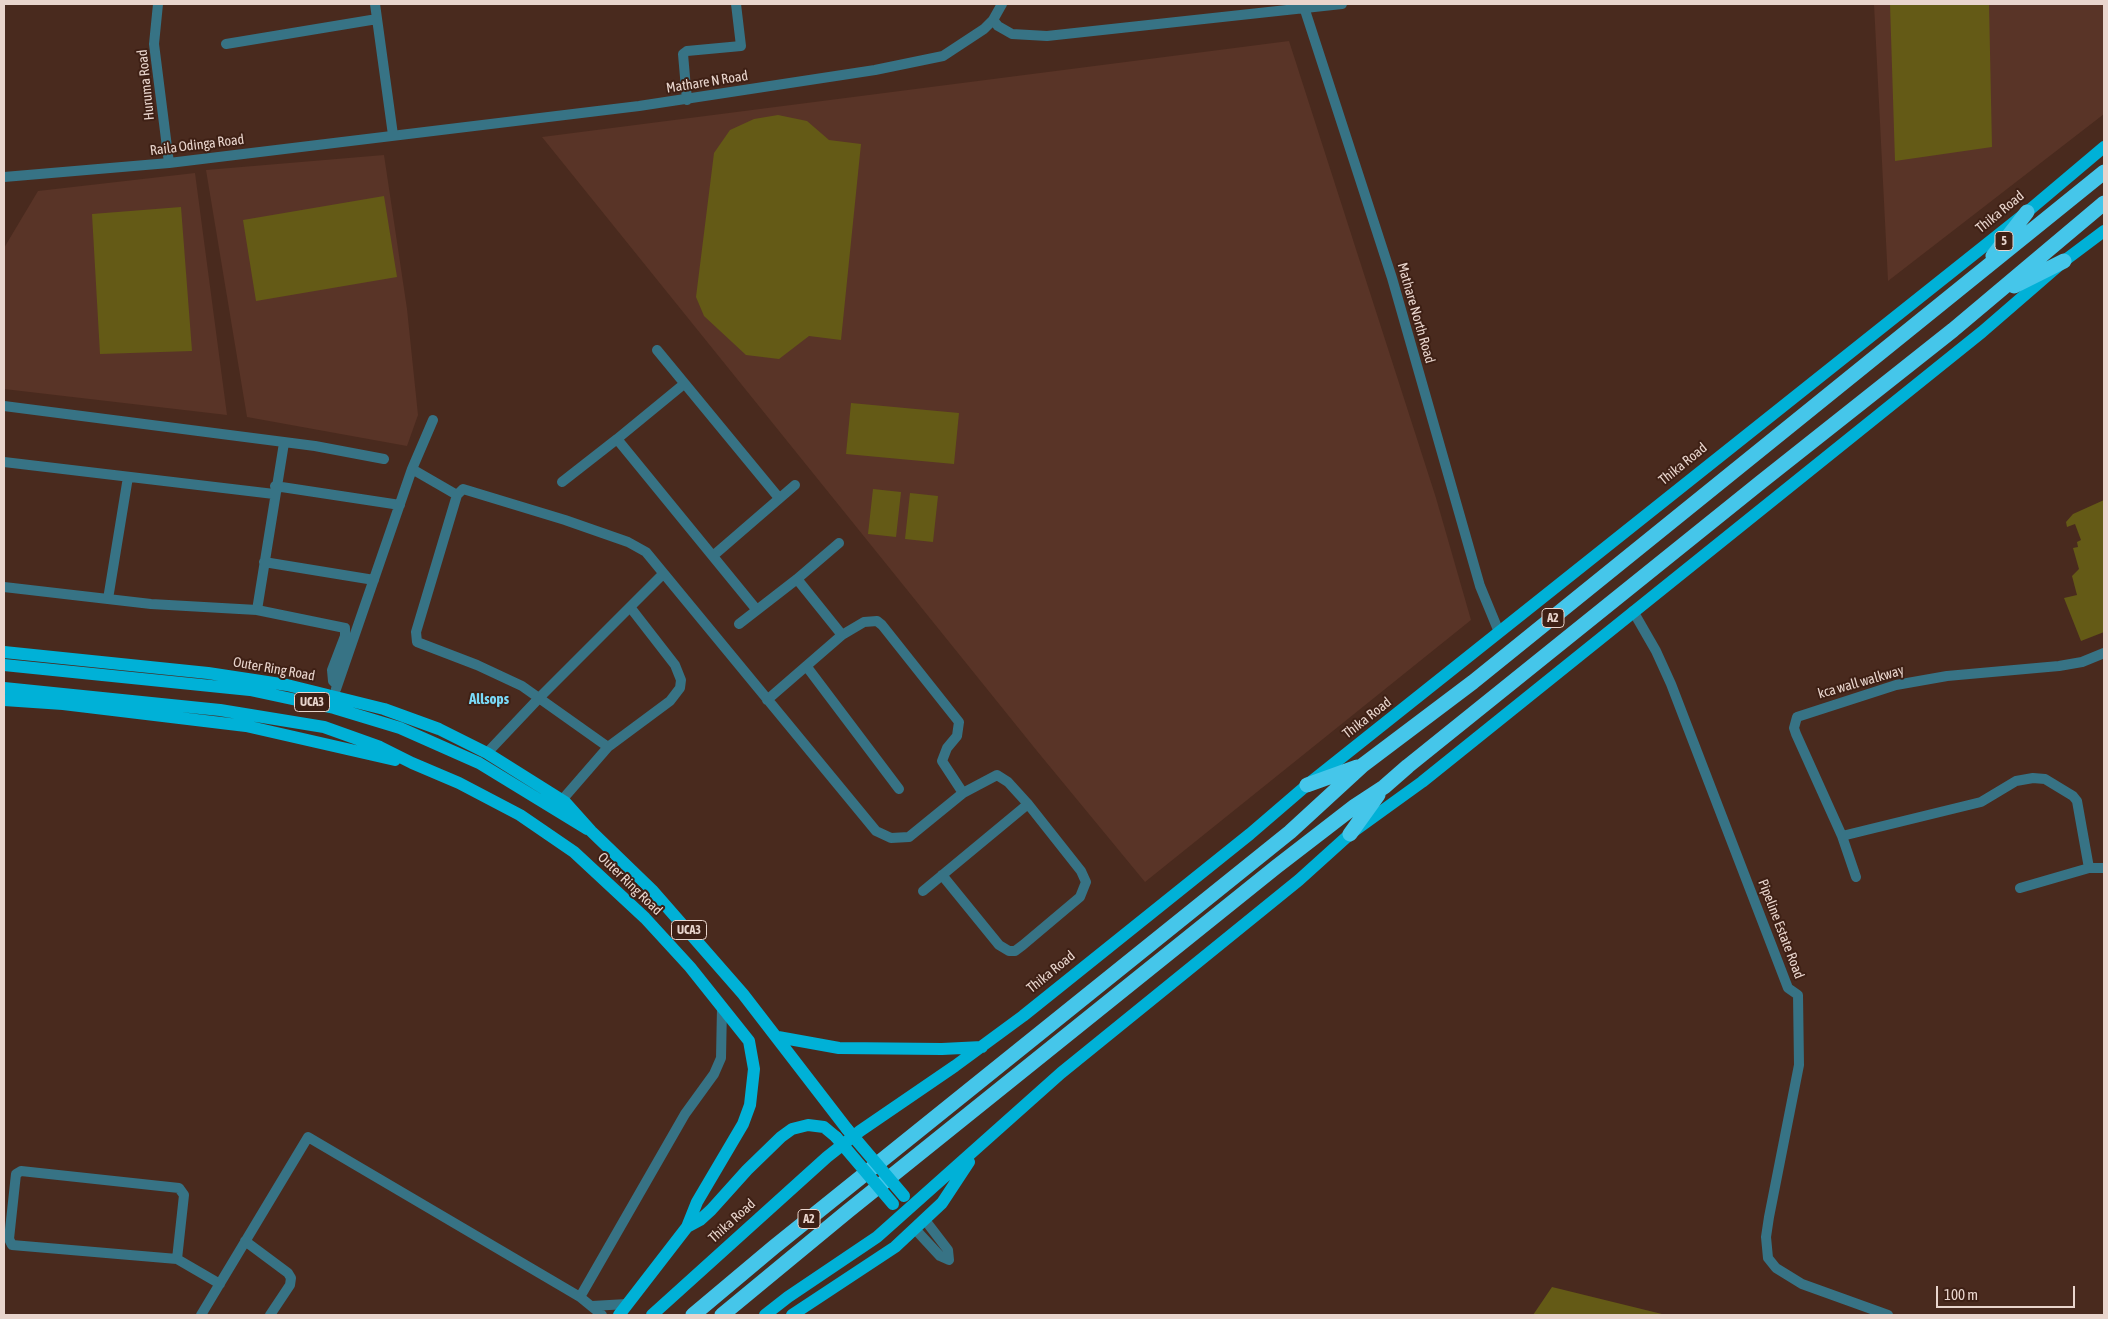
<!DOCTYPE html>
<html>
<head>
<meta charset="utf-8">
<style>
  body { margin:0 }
  #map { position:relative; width:2108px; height:1319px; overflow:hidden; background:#492a1e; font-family:"Asap Condensed",sans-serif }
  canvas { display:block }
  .frame { position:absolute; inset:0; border:5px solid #e9d5cd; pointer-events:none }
  .scale { position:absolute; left:1936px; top:1286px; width:139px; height:22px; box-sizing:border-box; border:2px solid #e9d5cd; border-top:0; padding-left:6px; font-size:15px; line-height:18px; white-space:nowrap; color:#e9d5cd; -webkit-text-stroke:4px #3e2015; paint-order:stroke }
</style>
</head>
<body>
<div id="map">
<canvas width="2108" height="1319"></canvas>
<div class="frame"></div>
<div class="scale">100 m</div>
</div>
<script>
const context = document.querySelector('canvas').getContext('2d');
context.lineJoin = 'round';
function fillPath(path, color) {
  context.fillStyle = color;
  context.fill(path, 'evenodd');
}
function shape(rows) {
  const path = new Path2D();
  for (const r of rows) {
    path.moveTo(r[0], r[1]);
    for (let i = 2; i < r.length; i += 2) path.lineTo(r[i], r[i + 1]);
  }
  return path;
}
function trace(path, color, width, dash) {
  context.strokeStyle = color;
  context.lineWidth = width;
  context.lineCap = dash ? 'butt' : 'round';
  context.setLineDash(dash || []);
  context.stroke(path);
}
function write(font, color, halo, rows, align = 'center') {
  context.font = font + ' "Asap Condensed",sans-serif';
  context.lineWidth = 4;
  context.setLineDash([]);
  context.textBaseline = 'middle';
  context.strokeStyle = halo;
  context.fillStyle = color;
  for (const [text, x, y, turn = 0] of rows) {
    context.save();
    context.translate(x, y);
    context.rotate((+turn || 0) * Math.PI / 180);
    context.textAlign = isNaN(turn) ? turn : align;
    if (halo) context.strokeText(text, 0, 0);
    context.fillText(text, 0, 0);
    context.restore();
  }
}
fillPath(shape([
  [1874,4,2104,4,2104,114,1888,281],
  [1289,41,1436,498,1471,620,1145,882,1037,751,542,137],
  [384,155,407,309,418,415,407,446,247,417,206,170],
  [195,173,227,415,4,389,4,248,38,191]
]), '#593427');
fillPath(shape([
  [1890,4,1989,4,1992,147,1895,161],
  [778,115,807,121,829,140,861,144,841,340,809,336,779,359,746,355,704,316,696,297,714,153,730,130,754,119],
  [384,196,397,277,256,301,243,220],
  [181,207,192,351,100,354,92,214],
  [851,403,959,413,954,464,846,454],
  [873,489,901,492,896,537,868,534],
  [910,493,938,496,933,542,905,539],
  [2104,500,2104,632,2081,641,2064,598,2077,595,2072,576,2079,569,2073,548,2078,547,2077,542,2081,540,2075,524,2067,527,2066,522,2073,514],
  [1552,1287,1666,1315,1533,1315]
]), '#645a16');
trace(shape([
  [158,4,154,44,169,163],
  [375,4,393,135],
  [1303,4,1392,278,1480,586,1499,632],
  [993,20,998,26,1012,34,1047,36,1342,4],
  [226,44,377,19],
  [687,100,683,54,687,51,741,46,736,4],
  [4,177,169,163,639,106,875,70,943,56,984,29,993,20,1002,4],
  [657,350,779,498],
  [684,384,617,439,756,609],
  [4,406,315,446,384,459],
  [4,462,274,494],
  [412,469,457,495],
  [562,482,617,439],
  [275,486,400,505],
  [714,555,795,485],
  [264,562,374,580],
  [797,579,842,635],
  [4,587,151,604,257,610,345,628,345,636,332,670,333,681,337,685],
  [108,599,128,477],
  [257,610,284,443],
  [1633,611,1656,651,1671,684,1788,988,1798,995,1799,1065,1769,1217,1766,1237,1768,1258,1776,1268,1802,1284,1888,1315],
  [739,624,797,579,839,543],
  [807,667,899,789],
  [336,689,412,469,433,420],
  [767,700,842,635,864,622,877,621,882,625,959,722,957,736,947,748,942,761,963,793],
  [608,747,670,701,680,688,681,680,675,665,630,607],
  [487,753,540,697,663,574],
  [562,800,608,747,522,686,477,665,417,642,416,632,457,495,463,489,565,520,628,542,646,552,876,831,891,838,909,837,963,793,997,775,1008,782,1028,804,1081,871,1086,882,1080,897,1023,945,1015,951,1009,951,999,945,942,875],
  [1842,836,1981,802,2016,781,2033,778,2045,779,2073,796,2077,801,2089,868],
  [1856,877,1842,836,1796,734,1794,728,1797,717,1896,685,1947,676,2059,666,2082,662,2104,653],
  [2020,888,2089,868,2104,868],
  [923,891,1028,804],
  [915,1229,940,1256,949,1260,948,1250,925,1220],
  [245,1241,288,1273,291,1278,290,1285,270,1315],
  [177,1259,184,1195,179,1188,21,1171,16,1174,9,1239,12,1245,177,1259,220,1284],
  [580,1297,685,1114,714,1074,721,1058,722,1007],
  [592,1306,627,1304],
  [201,1315,308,1137,580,1297,602,1315]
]), '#377385', 10);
trace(shape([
  [4,652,208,673,287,685,384,709,439,729,487,753,565,802,591,831,652,890,743,994,847,1129],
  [4,665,250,690,334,708,400,728,479,763,587,829],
  [4,688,220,710,324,727,380,747,412,763,459,783,520,815,574,852,645,918,690,967,749,1041,754,1069,750,1105,743,1124,697,1202,687,1227],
  [4,700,63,704,246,726,395,760],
  [778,1037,839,1048,942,1049,982,1047],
  [619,1315,687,1227,700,1220,711,1210,747,1170,781,1137,792,1129,808,1125,824,1127,836,1137],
  [652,1315,827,1157,860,1131,955,1066,1023,1016,1250,834,1307,785,2027,212,2104,147],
  [765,1315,788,1297,877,1237,1061,1073,1299,880,1350,834,1422,782,1982,332,2064,261,2104,231],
  [792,1315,895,1247,942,1203,969,1162]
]), '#00b1d7', 12);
trace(shape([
  [1993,256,2027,212],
  [2014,286,2064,261],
  [1307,785,1357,767],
  [1350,834,1378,795],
  [693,1315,774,1247,1290,832,1363,765,1473,682,2104,172],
  [722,1315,848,1211,1276,867,1355,806,1384,787,1408,766,1761,482,1953,330,2104,203]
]), '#45c6ea', 15);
trace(shape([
  [847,1129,904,1196],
  [836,1137,893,1204]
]), '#00b1d7', 12);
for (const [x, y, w] of [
  [2004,241,18],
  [1553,618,22],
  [312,702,35],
  [689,930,35],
  [809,1219,22]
]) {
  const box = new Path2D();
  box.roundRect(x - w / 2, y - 9.5, w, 19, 4);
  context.fillStyle = '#3e2015';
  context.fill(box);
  trace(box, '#e9d5cd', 1);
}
write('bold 12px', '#e9d5cd', null, [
  ["5",2004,241],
  ["A2",1553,618],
  ["UCA3",312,702],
  ["UCA3",689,930],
  ["A2",809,1219]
]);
write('14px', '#e9d5cd', '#3e2015', [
  ["Mathare N Road",707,82,-9],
  ["Huruma Road",146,85,-96],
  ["Raila Odinga Road",197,145,-7],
  ["Thika Road",2000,212,-39],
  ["Mathare North Road",1416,313,74],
  ["Thika Road",1683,464,-39],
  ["Outer Ring Road",274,669,10],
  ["kca wall walkway",1861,682,-16],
  ["Thika Road",1367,718,-38],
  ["Outer Ring Road",630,884,44],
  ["Pipeline Estate Road",1781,929,69],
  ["Thika Road",1051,972,-39],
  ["Thika Road",732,1221,-42]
]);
write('bold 15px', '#7adaf9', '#3e2015', [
  ["Allsops",489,699]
]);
</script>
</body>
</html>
